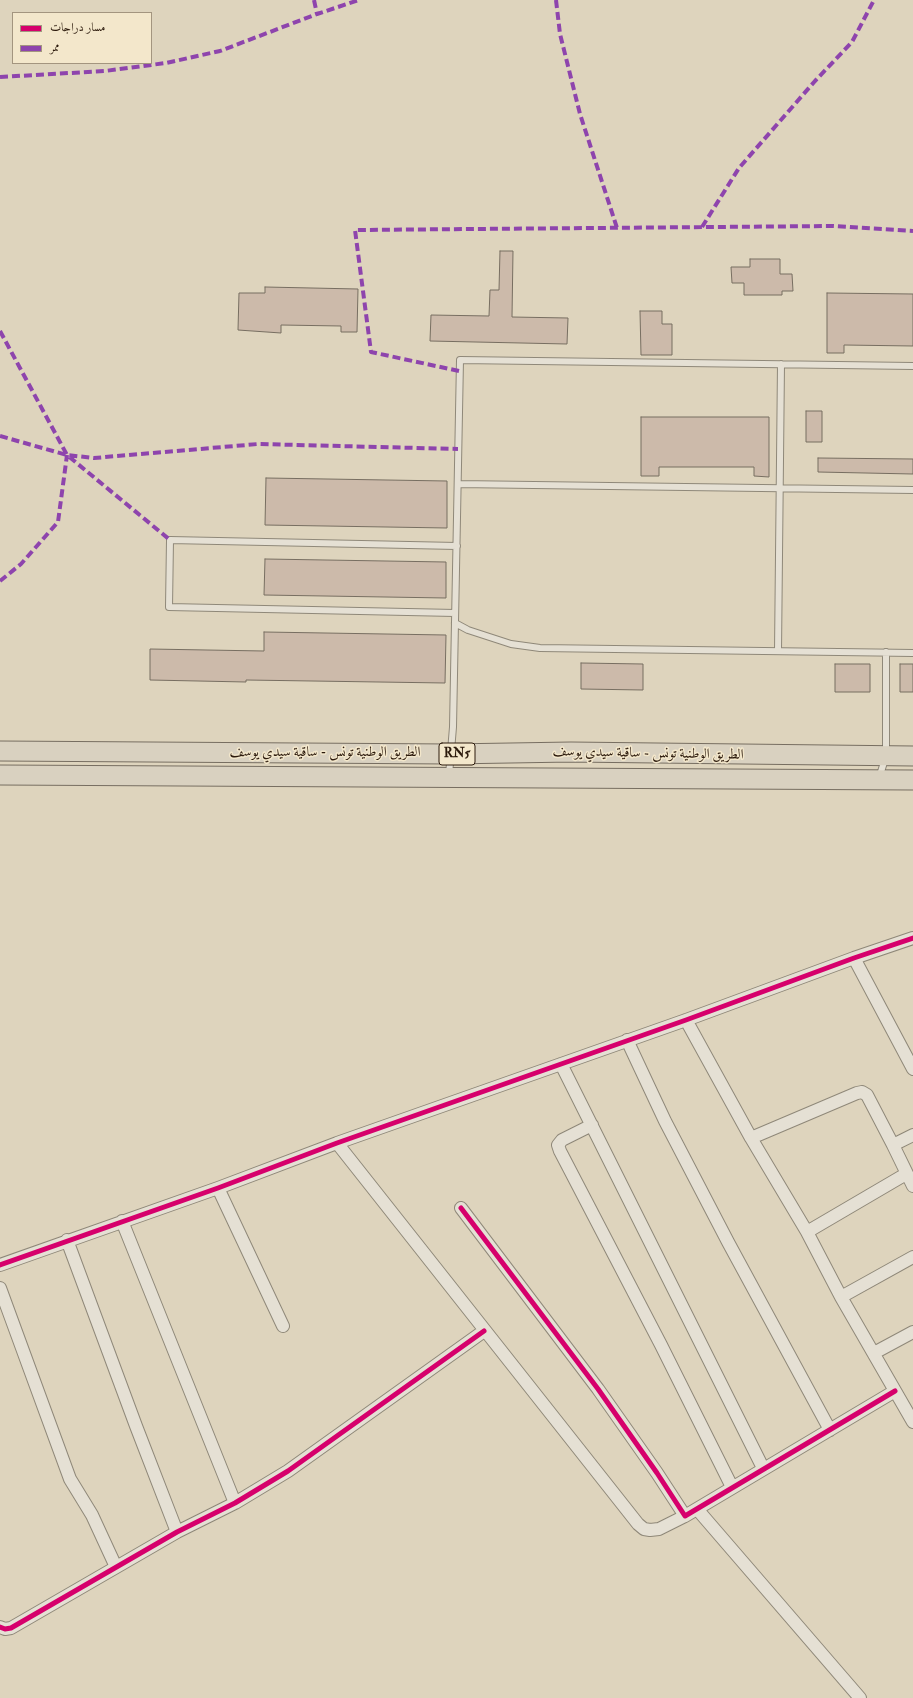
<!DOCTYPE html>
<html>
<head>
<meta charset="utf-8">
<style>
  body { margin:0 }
  #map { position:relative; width:913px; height:1698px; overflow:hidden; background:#ded4bd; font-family:"IM FELL Double Pica",Amiri,serif }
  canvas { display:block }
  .legend { position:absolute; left:12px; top:12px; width:140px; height:52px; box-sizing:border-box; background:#f3e7cb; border:1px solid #a3957f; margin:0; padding:5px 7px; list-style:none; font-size:12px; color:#2c1a0c }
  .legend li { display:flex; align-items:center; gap:8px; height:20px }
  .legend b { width:20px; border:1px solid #a3957f }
</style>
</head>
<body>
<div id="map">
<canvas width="913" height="1698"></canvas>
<ul class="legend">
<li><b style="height:5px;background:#d6006c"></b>مسار دراجات</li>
<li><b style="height:5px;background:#8e44ad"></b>ممر</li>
</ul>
</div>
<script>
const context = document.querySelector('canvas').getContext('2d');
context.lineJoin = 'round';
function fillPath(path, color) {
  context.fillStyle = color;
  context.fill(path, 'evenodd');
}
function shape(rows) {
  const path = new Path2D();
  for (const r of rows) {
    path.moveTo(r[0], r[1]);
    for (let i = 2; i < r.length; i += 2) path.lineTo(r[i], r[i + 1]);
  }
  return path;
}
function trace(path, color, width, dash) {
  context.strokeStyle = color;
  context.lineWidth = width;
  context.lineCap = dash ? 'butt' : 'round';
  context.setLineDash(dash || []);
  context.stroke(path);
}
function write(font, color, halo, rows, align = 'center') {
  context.font = font + ' "IM FELL Double Pica",Amiri,serif';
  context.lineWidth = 3;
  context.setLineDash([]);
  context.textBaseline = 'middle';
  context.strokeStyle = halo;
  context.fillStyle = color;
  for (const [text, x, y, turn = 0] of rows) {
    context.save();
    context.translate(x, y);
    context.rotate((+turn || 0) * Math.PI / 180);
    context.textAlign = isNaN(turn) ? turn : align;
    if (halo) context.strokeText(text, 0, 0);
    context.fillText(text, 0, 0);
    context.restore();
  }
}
const building = shape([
  [500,251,513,251,512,317,568,318,567,344,430,341,431,315,489,316,490,290,499,290,500,251],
  [750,259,780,259,780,274,792,274,793,291,782,291,782,295,744,295,744,283,732,283,731,267,750,267,750,259],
  [265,287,358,289,357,332,341,332,341,326,281,325,281,333,238,330,239,293,265,293,265,287],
  [827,293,913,294,913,346,844,345,844,353,827,353,827,293],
  [640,311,662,311,662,324,672,324,672,355,641,355,640,311],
  [806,411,822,411,822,442,806,442,806,411],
  [641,417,769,417,769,477,754,476,754,467,659,467,659,476,641,476,641,417],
  [818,458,913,459,913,474,818,472,818,458],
  [266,478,447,481,447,528,265,525,266,478],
  [265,559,446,562,446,598,264,595,265,559],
  [264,632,446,635,445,683,246,680,246,682,150,680,150,649,264,651,264,632],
  [581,663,643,664,643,690,581,689,581,663],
  [835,664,870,664,870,692,835,692,835,664],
  [900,664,913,664,913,692,900,692,900,664]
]);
fillPath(building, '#ccbaaa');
trace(building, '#776e61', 1);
const lane = shape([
  [458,484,913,490],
  [455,613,169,607,170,540,457,546],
  [455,623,468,630,511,644,540,648,913,653],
  [778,651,781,364],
  [449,775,453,727,460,360,913,366],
  [879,778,886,756,886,652]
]);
const street = shape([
  [854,958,913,1069],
  [686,1020,751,1138,807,1232,841,1297,913,1422],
  [627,1040,665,1121,728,1242,830,1430],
  [561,1064,763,1468],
  [592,1125,562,1140,558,1145,560,1151,661,1345,732,1487],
  [913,1135,893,1145,913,1186],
  [751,1138,857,1093,862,1092,867,1095,893,1145],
  [337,1143,638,1524,644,1529,650,1530,659,1529,685,1516],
  [218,1188,283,1326],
  [461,1208,598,1389,657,1473,685,1516,895,1391],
  [122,1221,235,1503],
  [807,1232,906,1174],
  [67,1240,136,1426,177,1532],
  [0,1265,218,1188,337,1143,686,1020,854,958,913,938],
  [0,1288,70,1479,92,1515,116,1567],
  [841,1297,913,1257],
  [874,1353,913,1332],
  [697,1509,860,1698],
  [0,1627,5,1629,11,1628,177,1532,235,1503,288,1471,484,1331]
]);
const primary = shape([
  [0,751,450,754,571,752,913,756],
  [0,775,913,780]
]);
trace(lane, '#8f8879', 8);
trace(street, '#8f8879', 14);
trace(primary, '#776e61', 21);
trace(lane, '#e5e0d4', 6);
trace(street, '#e5e0d4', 12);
trace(primary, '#d9d1c0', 19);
trace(shape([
  [314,0,317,14],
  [556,0,560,34,580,114,617,228],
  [0,77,105,71,166,63,220,51,317,14,359,0],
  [702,227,739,168,815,81,852,42,874,0],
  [0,331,67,455,170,540],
  [459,371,371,352,355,230,833,226,913,231],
  [0,436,67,455,94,458,258,444,458,449],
  [0,581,21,564,58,522,67,455]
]), '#8e44ad', 4, [8, 4]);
trace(shape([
  [461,1208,598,1389,657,1473,685,1516,895,1391],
  [0,1265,218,1188,337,1143,686,1020,854,958,913,938],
  [0,1627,5,1629,11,1628,177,1532,235,1503,288,1471,484,1331]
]), '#d6006c', 5);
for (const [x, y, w] of [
  [457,754,36]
]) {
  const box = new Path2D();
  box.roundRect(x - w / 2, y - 11, w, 22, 3);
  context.fillStyle = '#f3e7cb';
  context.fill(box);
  trace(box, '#2c1a0c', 1);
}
write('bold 13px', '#2c1a0c', null, [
  ["RN5",457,754]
]);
write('14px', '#2c1a0c', '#f3e7cb', [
  ["الطريق الوطنية تونس - ساقية سيدي يوسف",325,753],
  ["الطريق الوطنية تونس - ساقية سيدي يوسف",648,754,1]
]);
</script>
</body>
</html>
